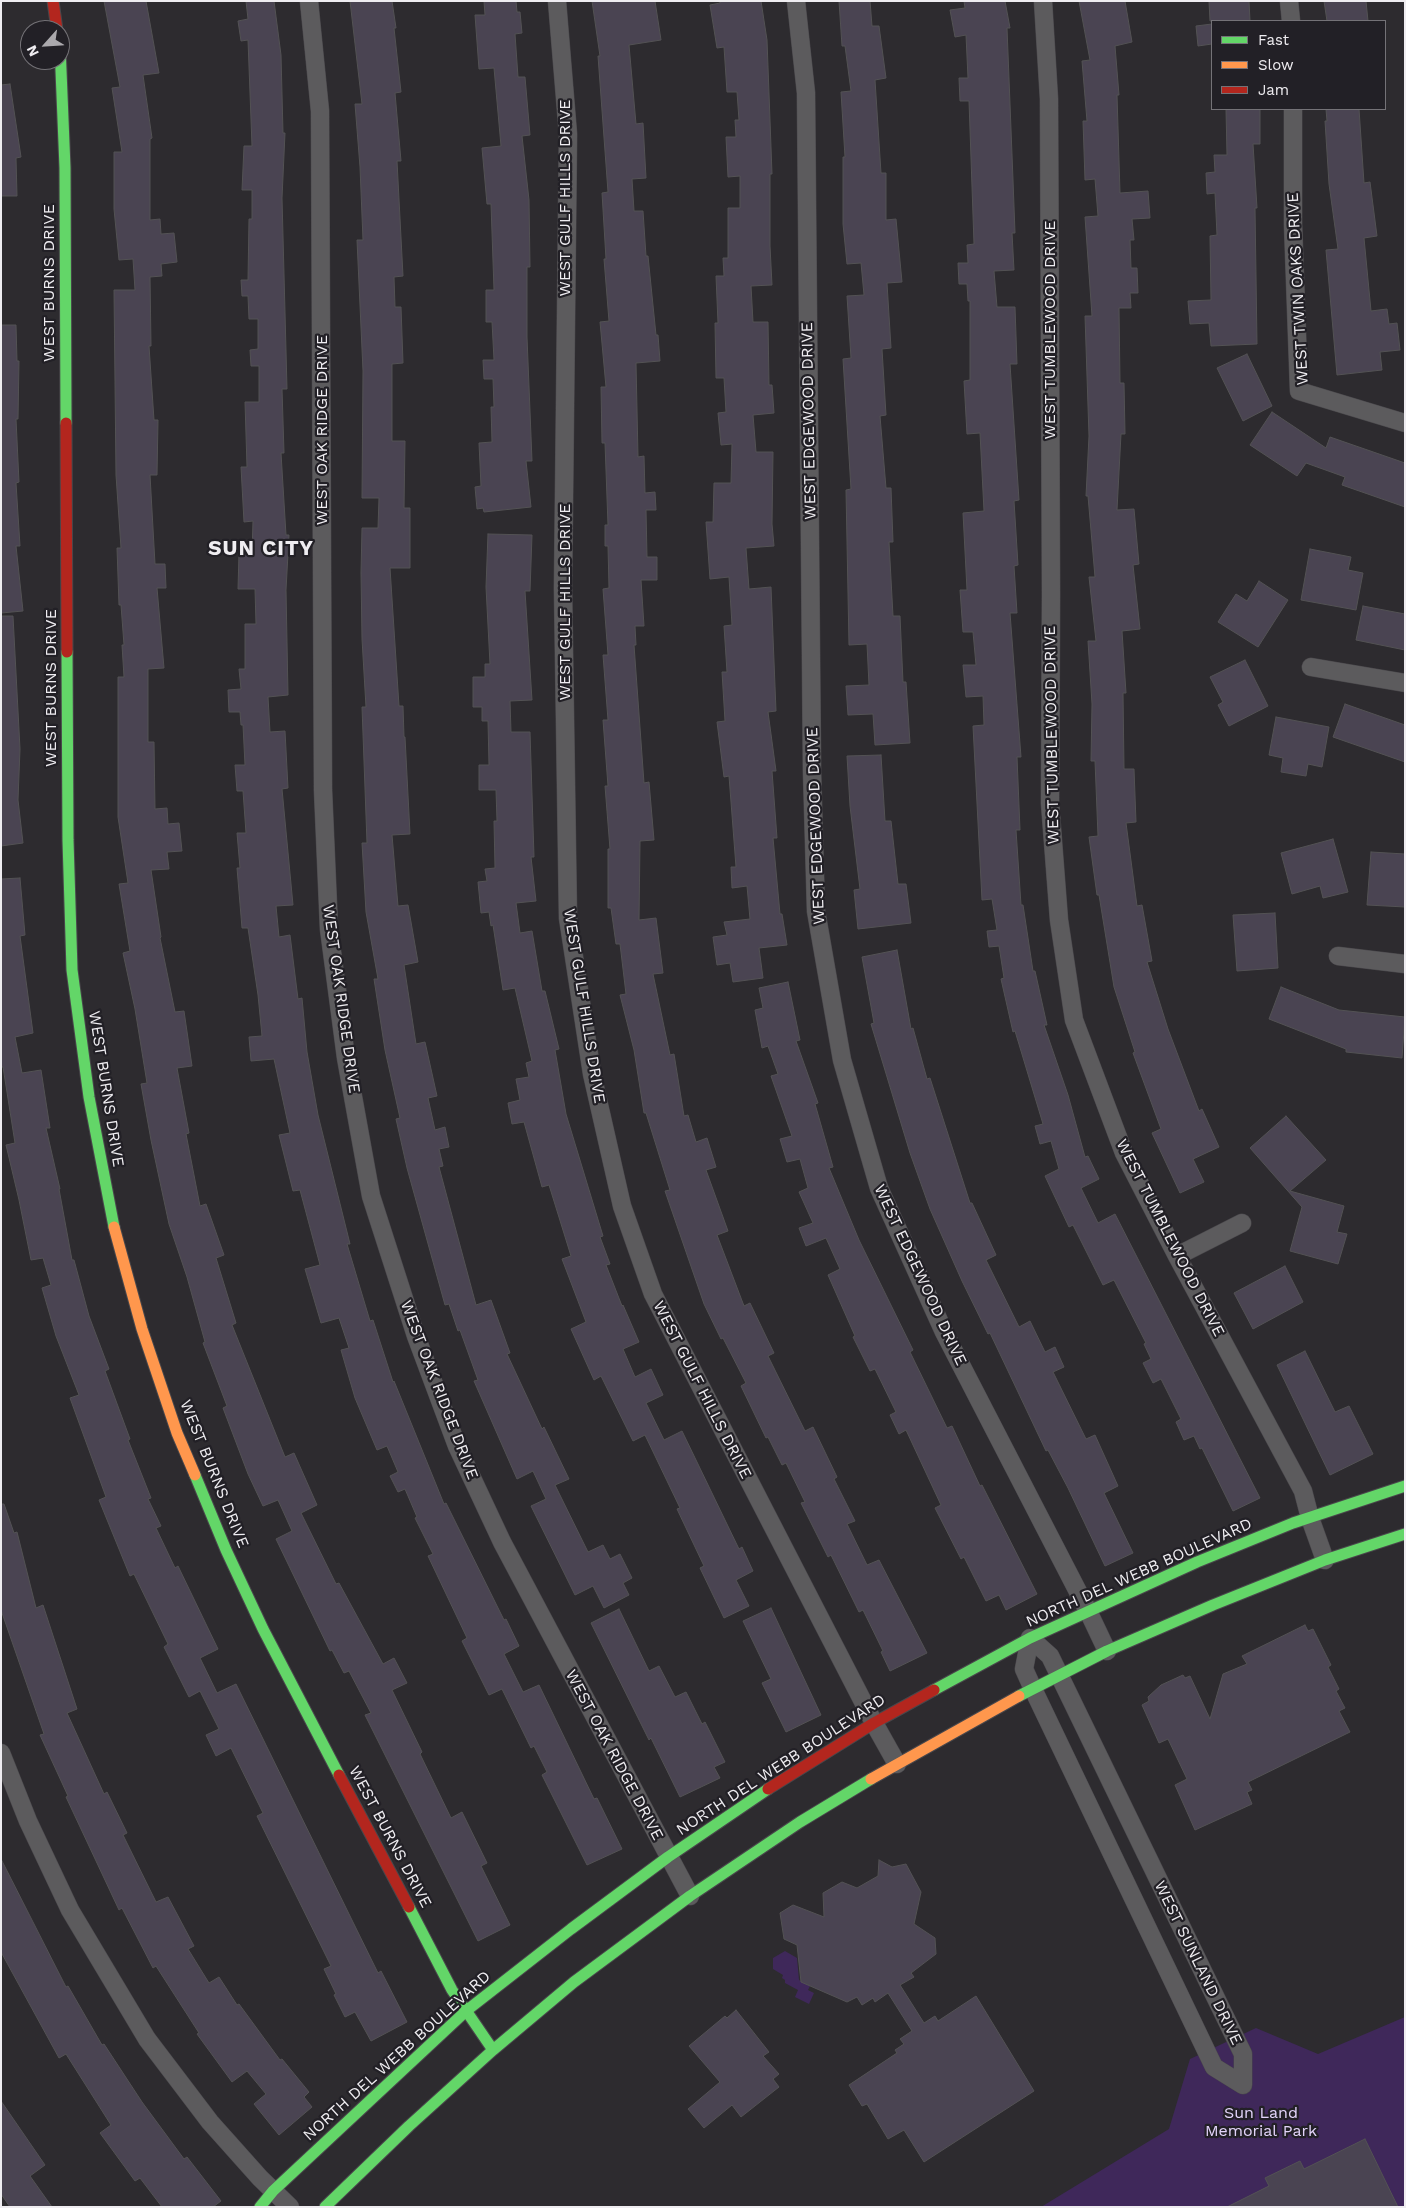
<!DOCTYPE html>
<html>
<head>
<meta charset="utf-8">
<style>
  body { margin:0 }
  #map { position:relative; width:1406px; height:2208px; overflow:hidden; background:#2d2b2f; font-family:"Work Sans",sans-serif }
  canvas { display:block }
  .frame { position:absolute; inset:0; border:2px solid #efedf1; pointer-events:none }
  .legend { position:absolute; left:1211px; top:20px; width:175px; height:90px; box-sizing:border-box; background:#222026; border:1px solid #747277; margin:0; padding:6px 9px; list-style:none; font-size:15px; color:#efedf1 }
  .legend li { display:flex; align-items:center; gap:10px; height:25px }
  .legend b { width:25px; border:1px solid #747277 }
  .north { position:absolute; left:20px; top:20px; width:50px; height:50px; box-sizing:border-box; background:#222026; border:1px solid #747277; border-radius:50%; rotate:244deg; font-size:14px; font-weight:700; line-height:20px; text-align:center; color:#efedf1 }
  .north::after { content:''; display:block; margin:auto; width:18px; height:22px; background:#aba9ad; clip-path:polygon(50% 0,100% 100%,50% 72%,0 100%) }
</style>
</head>
<body>
<div id="map">
<canvas width="1406" height="2208"></canvas>
<div class="frame"></div>
<ul class="legend">
<li><b style="height:6px;background:#63d668"></b>Fast</li>
<li><b style="height:6px;background:#ff974d"></b>Slow</li>
<li><b style="height:6px;background:#b3261e"></b>Jam</li>
</ul>
<div class="north">N</div>
</div>
<script>
const context = document.querySelector('canvas').getContext('2d');
context.lineJoin = 'round';
function fillPath(path, color) {
  context.fillStyle = color;
  context.fill(path, 'evenodd');
}
function shape(rows) {
  const path = new Path2D();
  for (const r of rows) {
    path.moveTo(r[0], r[1]);
    for (let i = 2; i < r.length; i += 2) path.lineTo(r[i], r[i + 1]);
  }
  return path;
}
function trace(path, color, width, dash) {
  context.strokeStyle = color;
  context.lineWidth = width;
  context.lineCap = dash ? 'butt' : 'round';
  context.setLineDash(dash || []);
  context.stroke(path);
}
function write(font, color, halo, rows, align = 'center') {
  context.font = font + ' "Work Sans",sans-serif';
  context.lineWidth = 4.5;
  context.setLineDash([]);
  context.textBaseline = 'middle';
  context.strokeStyle = halo;
  context.fillStyle = color;
  for (const [text, x, y, turn = 0] of rows) {
    context.save();
    context.translate(x, y);
    context.rotate((+turn || 0) * Math.PI / 180);
    context.textAlign = isNaN(turn) ? turn : align;
    if (halo) context.strokeText(text, 0, 0);
    context.fillText(text, 0, 0);
    context.restore();
  }
}
fillPath(shape([
  [785,1951,797,1958,799,1980,810,1986,808,1990,814,1993,809,2004,795,1997,798,1990,785,1983,785,1980,782,1978,783,1975,773,1969,773,1958],
  [1405,2017,1405,2207,1041,2207,1169,2129,1190,2059,1256,2028,1318,2054]
]), '#3f285a');
const building = shape([
  [104,1,146,1,159,73,143,75,152,138,150,139,150,220,160,219,161,234,174,233,177,262,161,264,162,276,150,277,151,346,149,346,154,420,158,420,157,475,150,475,155,564,165,564,166,588,157,588,164,668,148,669,148,742,154,742,155,809,167,808,168,824,179,823,182,851,167,852,169,869,151,870,161,937,160,938,175,1012,184,1011,192,1066,177,1068,189,1133,186,1134,200,1206,206,1204,224,1255,216,1258,236,1323,232,1325,285,1457,294,1453,317,1505,301,1513,336,1584,339,1583,383,1664,394,1658,407,1683,392,1690,422,1752,420,1754,451,1818,462,1812,487,1863,481,1866,510,1925,478,1941,365,1715,371,1713,349,1671,344,1673,332,1650,330,1651,276,1539,292,1531,278,1500,263,1506,248,1474,223,1408,227,1406,203,1343,205,1342,187,1277,169,1224,151,1140,141,1084,147,1083,135,1009,123,953,130,951,119,884,128,883,118,817,118,677,124,677,122,645,124,645,121,605,119,605,117,548,121,548,116,475,114,290,135,290,133,259,119,260,114,209,114,152,122,152,112,88,120,87,104,1],
  [246,1,274,1,281,55,283,133,285,133,282,198,287,389,282,389,284,453,281,453,286,535,289,535,286,590,288,695,268,697,270,732,285,731,288,788,282,789,293,905,276,906,279,937,290,935,298,999,302,998,307,1052,318,1115,350,1244,347,1244,370,1321,373,1320,393,1382,394,1381,444,1504,446,1503,504,1620,506,1619,519,1646,504,1654,523,1692,539,1685,594,1799,597,1798,622,1849,587,1865,542,1775,547,1772,534,1746,531,1748,502,1689,489,1695,462,1641,467,1638,428,1556,433,1554,415,1518,417,1517,405,1489,398,1492,390,1476,398,1472,387,1446,377,1450,355,1398,341,1350,349,1348,339,1318,321,1323,305,1269,320,1265,300,1190,293,1191,279,1135,290,1133,274,1059,251,1061,249,1037,262,1036,258,995,248,928,242,928,237,868,240,868,237,833,246,833,243,791,237,791,235,765,245,765,243,725,241,725,240,712,229,712,228,690,241,689,239,669,245,669,245,624,256,624,255,589,238,589,239,553,252,553,253,521,244,522,241,467,247,467,245,402,259,402,259,366,251,366,250,350,258,349,258,319,249,319,248,296,242,296,241,280,248,280,249,219,252,219,252,190,242,190,244,146,252,146,248,40,241,41,238,21,248,19,246,1],
  [350,1,392,1,396,28,394,28,401,92,395,93,401,161,397,161,403,276,394,277,395,307,401,307,403,363,392,364,392,441,405,441,404,508,410,508,410,568,390,568,399,706,403,706,404,737,405,737,410,834,392,835,398,906,408,905,418,962,404,965,416,1044,425,1042,437,1096,428,1098,435,1130,445,1127,449,1147,439,1149,443,1166,439,1167,476,1305,491,1300,510,1353,507,1354,542,1429,544,1427,569,1479,555,1485,588,1552,603,1545,610,1559,620,1554,632,1578,623,1583,629,1595,604,1608,593,1586,575,1595,531,1506,546,1499,533,1471,517,1479,474,1381,478,1380,460,1330,458,1331,449,1304,445,1305,407,1168,396,1119,400,1118,385,1050,374,979,378,979,366,912,362,843,367,843,362,707,366,707,362,639,361,573,362,528,378,528,379,498,362,498,363,371,357,240,363,240,360,167,355,104,362,104,350,1],
  [484,1,516,1,517,12,520,12,522,33,515,34,518,77,525,77,530,135,522,136,529,200,530,267,527,267,527,337,532,461,526,461,531,507,484,512,483,508,477,509,475,487,481,486,479,443,492,442,491,407,494,407,493,379,484,379,483,360,494,360,492,322,486,322,486,290,494,290,491,204,487,204,482,148,501,146,494,68,479,69,475,15,485,15,484,1],
  [592,1,655,1,661,40,629,45,636,124,643,123,646,178,632,179,634,211,643,211,646,256,648,256,656,335,658,335,660,361,636,363,638,457,644,456,645,493,655,492,656,510,646,510,647,557,657,557,657,580,641,580,644,626,635,626,636,645,634,645,644,783,649,782,654,840,640,841,639,920,656,918,663,973,653,974,670,1055,674,1054,684,1116,688,1115,696,1142,707,1138,716,1167,706,1170,728,1231,717,1235,744,1306,750,1303,774,1353,768,1356,805,1431,813,1427,837,1477,834,1479,855,1521,847,1524,867,1565,879,1560,927,1653,890,1671,881,1652,883,1651,863,1610,859,1612,831,1555,828,1557,801,1503,805,1502,786,1463,782,1465,768,1437,766,1438,741,1386,746,1383,723,1338,721,1339,704,1304,665,1191,670,1190,646,1113,644,1113,634,1050,620,995,626,994,620,944,616,944,611,908,608,908,608,849,610,849,605,786,608,786,603,720,608,720,603,655,608,655,603,589,609,588,608,546,605,546,605,525,608,525,605,443,602,443,601,387,606,387,600,322,609,321,604,259,606,259,602,193,608,192,598,56,600,56,592,1],
  [720,1,761,1,767,40,772,174,770,174,770,246,772,285,751,286,753,322,768,322,769,385,772,385,774,413,753,415,756,452,773,452,772,524,774,546,746,548,749,589,771,587,776,711,768,712,776,771,772,771,777,838,773,838,780,914,782,914,787,945,759,948,763,978,733,982,730,963,717,965,713,937,727,935,724,922,750,919,747,886,732,888,731,867,736,867,729,776,724,777,717,722,725,721,722,672,727,672,724,626,732,625,729,577,710,579,706,522,713,522,714,483,731,483,732,444,721,445,718,413,726,412,724,378,716,378,715,323,718,323,716,276,724,276,723,258,728,258,728,208,740,208,740,176,728,177,726,137,736,137,735,120,739,120,737,92,727,92,724,47,717,48,710,5,720,3,720,1],
  [839,1,870,1,872,26,879,26,886,78,875,80,881,173,886,173,886,220,896,219,902,282,887,283,891,348,882,349,886,415,880,416,886,488,891,488,893,542,889,542,893,616,900,616,903,682,906,682,910,743,875,745,873,714,848,715,846,686,869,685,867,644,849,645,846,490,851,489,843,359,851,358,847,296,864,295,861,263,847,264,843,224,843,157,845,157,841,92,851,91,845,46,842,46,839,1],
  [964,1,1005,1,1010,28,1007,28,1013,180,1015,233,1012,233,1014,270,994,271,997,307,1015,307,1017,364,1010,364,1019,500,1014,501,1018,565,1014,566,1017,613,1010,613,1021,757,1017,757,1020,830,1016,830,1021,905,1023,905,1033,971,1035,971,1047,1025,1044,1025,1068,1095,1085,1157,1088,1156,1099,1179,1081,1188,1098,1223,1115,1214,1260,1498,1233,1511,1202,1448,1200,1449,1194,1436,1184,1440,1176,1422,1181,1419,1161,1379,1153,1383,1143,1363,1151,1359,1144,1344,1146,1343,1114,1280,1103,1285,1073,1225,1069,1227,1045,1176,1059,1169,1051,1141,1040,1144,1035,1126,1043,1124,1015,1031,1013,1032,1001,979,1004,978,999,946,989,947,987,931,997,930,992,899,982,900,973,726,984,725,983,696,966,697,963,665,976,665,973,632,963,632,960,590,967,590,963,513,984,511,980,433,967,434,964,381,970,380,970,301,968,301,967,284,959,284,958,263,968,263,967,245,974,244,969,101,960,101,959,78,968,78,966,35,955,37,950,10,965,8,964,1],
  [1079,1,1125,1,1132,42,1115,46,1119,95,1117,95,1120,193,1148,191,1150,218,1132,219,1134,240,1130,240,1131,268,1137,268,1138,293,1130,293,1131,308,1119,308,1120,383,1124,383,1125,434,1121,434,1117,510,1134,509,1139,564,1133,565,1140,629,1122,631,1126,693,1123,693,1124,769,1134,769,1136,822,1126,823,1137,906,1142,905,1152,961,1147,962,1168,1029,1199,1111,1202,1109,1219,1147,1193,1159,1204,1182,1180,1193,1152,1133,1161,1129,1133,1053,1135,1052,1114,987,1099,895,1097,895,1089,837,1098,836,1095,761,1091,761,1092,704,1088,641,1096,641,1089,577,1095,577,1088,496,1086,496,1089,436,1085,316,1092,316,1085,217,1098,216,1095,179,1085,180,1083,121,1087,121,1082,61,1090,60,1079,1],
  [1209,1,1249,1,1250,21,1210,21,1209,1],
  [1324,1,1366,1,1368,21,1327,21,1324,1],
  [1212,24,1212,44,1198,46,1196,26,1212,24],
  [10,84,21,157,16,158,17,196,1,196,1,85,10,84],
  [1226,109,1260,109,1260,144,1253,144,1257,208,1255,208,1257,344,1211,346,1209,323,1190,324,1188,301,1211,300,1210,236,1217,235,1215,193,1207,194,1206,173,1215,172,1214,155,1227,155,1226,109],
  [1326,109,1359,109,1364,183,1370,182,1377,236,1364,238,1371,311,1387,309,1389,324,1397,323,1400,350,1380,352,1382,370,1337,375,1326,250,1338,249,1329,184,1325,121,1327,121,1326,109],
  [1,325,16,325,17,361,19,361,18,419,16,419,19,482,16,483,20,546,16,546,23,611,1,613,1,325],
  [1247,354,1272,406,1243,421,1217,368,1247,354],
  [1272,412,1326,448,1330,437,1405,463,1405,507,1342,485,1345,477,1306,463,1297,476,1250,445,1272,412],
  [488,534,532,535,530,591,525,591,532,700,510,701,511,732,530,732,534,857,531,857,536,901,516,903,520,933,532,931,542,991,545,991,559,1049,555,1050,566,1114,603,1236,600,1237,610,1264,606,1265,622,1306,623,1305,639,1342,623,1349,635,1377,651,1369,663,1395,646,1403,664,1440,682,1431,739,1549,742,1547,753,1571,736,1580,749,1606,724,1618,700,1568,704,1566,677,1509,680,1508,645,1435,633,1441,601,1376,594,1380,571,1329,586,1322,562,1259,571,1256,549,1185,542,1187,524,1122,512,1124,508,1103,520,1100,516,1079,529,1077,526,1063,532,1061,515,988,503,990,493,925,491,926,489,912,481,913,478,882,487,881,485,869,495,868,494,821,497,821,496,790,479,790,479,765,489,765,488,721,482,721,482,707,473,707,473,677,485,677,485,664,490,664,486,587,488,534],
  [1310,549,1351,557,1348,570,1363,573,1356,610,1301,600,1310,549],
  [1259,581,1288,600,1258,647,1218,622,1236,594,1247,601,1259,581],
  [1363,606,1405,614,1405,650,1356,640,1363,606],
  [1,616,13,616,20,749,18,800,23,843,1,846,1,616],
  [1245,660,1268,706,1229,726,1218,705,1223,702,1210,677,1245,660],
  [1345,704,1405,725,1405,762,1333,737,1345,704],
  [1276,717,1329,727,1322,767,1308,764,1306,776,1281,772,1283,758,1269,755,1276,717],
  [881,755,885,821,891,821,898,884,906,884,911,923,858,929,854,890,860,889,850,806,847,756,881,755],
  [1333,839,1348,892,1323,898,1320,886,1292,894,1281,853,1333,839],
  [1371,852,1405,854,1405,907,1367,905,1371,852],
  [20,878,25,935,20,936,33,1033,15,1037,22,1073,41,1070,50,1128,46,1128,60,1189,59,1189,72,1260,74,1260,89,1316,109,1369,105,1371,130,1439,128,1440,151,1498,148,1499,161,1526,156,1528,175,1568,178,1566,218,1649,200,1658,217,1693,236,1684,378,1973,381,1971,407,2022,371,2041,355,2012,345,2017,334,1995,336,1994,324,1969,331,1966,257,1816,263,1813,231,1748,216,1756,206,1735,219,1729,200,1691,189,1697,164,1647,168,1644,134,1574,130,1576,99,1500,106,1497,70,1398,79,1395,56,1336,42,1288,51,1285,43,1258,31,1260,19,1200,6,1145,15,1143,3,1067,1,1067,1,879,20,878],
  [1275,913,1278,968,1237,971,1233,915,1275,913],
  [897,950,911,1029,913,1028,927,1079,930,1078,970,1203,972,1203,996,1255,986,1260,1019,1327,1030,1321,1045,1352,1055,1347,1064,1367,1053,1372,1086,1439,1095,1435,1118,1486,1104,1493,1133,1553,1105,1566,1068,1488,1048,1450,1046,1451,990,1333,988,1334,962,1281,930,1209,910,1153,871,1024,874,1023,862,957,897,950],
  [788,982,800,1040,796,1041,818,1103,815,1104,833,1167,829,1168,859,1240,913,1350,910,1352,947,1428,952,1426,980,1486,982,1485,1037,1594,1006,1610,999,1595,986,1601,964,1557,961,1559,935,1508,941,1505,906,1430,899,1434,890,1415,896,1412,875,1369,870,1371,853,1337,855,1336,828,1275,840,1269,826,1238,806,1246,799,1228,813,1223,799,1192,808,1188,800,1159,787,1162,780,1139,792,1136,771,1076,778,1074,768,1046,762,1048,755,1010,763,1008,759,988,788,982],
  [1281,987,1339,1010,1405,1017,1402,1058,1346,1052,1346,1049,1269,1019,1281,987],
  [1286,1116,1326,1160,1290,1191,1344,1206,1337,1232,1347,1234,1338,1264,1290,1251,1302,1207,1250,1148,1286,1116],
  [1285,1266,1303,1302,1253,1329,1234,1293,1285,1266],
  [1305,1351,1335,1412,1349,1406,1373,1454,1330,1475,1277,1365,1305,1351],
  [1,1504,4,1504,14,1533,17,1532,36,1608,43,1605,77,1709,67,1713,104,1794,107,1792,127,1833,123,1835,156,1902,168,1897,194,1946,188,1949,209,1983,219,1977,237,2005,239,2004,280,2060,282,2059,309,2092,304,2097,312,2107,279,2135,254,2104,266,2094,247,2071,232,2082,197,2034,199,2033,156,1966,153,1968,122,1908,119,1910,66,1797,68,1796,40,1735,44,1734,1,1610,1,1504],
  [771,1608,821,1715,786,1732,762,1683,771,1679,743,1621,771,1608],
  [619,1609,649,1671,659,1666,675,1697,686,1692,702,1724,705,1722,725,1762,714,1767,720,1778,680,1797,651,1738,649,1740,591,1623,619,1609],
  [1305,1625,1308,1631,1313,1629,1331,1665,1328,1667,1339,1689,1336,1691,1345,1708,1339,1711,1350,1732,1248,1782,1252,1790,1247,1792,1252,1804,1195,1830,1175,1785,1187,1779,1168,1739,1159,1743,1142,1705,1149,1701,1148,1697,1161,1685,1183,1675,1185,1678,1190,1676,1210,1719,1223,1674,1247,1664,1242,1656,1305,1625],
  [1,1859,66,1987,68,1986,102,2045,104,2044,142,2102,184,2159,187,2157,221,2201,213,2207,162,2207,140,2178,135,2181,100,2133,111,2125,66,2054,59,2058,1,1952,1,1859],
  [879,1860,892,1867,906,1864,921,1892,914,1924,935,1938,936,1954,911,1973,914,1977,900,1985,924,2023,935,2016,938,2021,976,1996,1034,2091,924,2162,904,2130,888,2139,867,2104,862,2106,849,2085,897,2053,895,2050,904,2044,900,2039,912,2031,888,1993,875,2002,873,1998,862,2005,857,1997,847,2002,801,1982,797,1945,784,1939,780,1913,793,1905,824,1917,823,1893,842,1882,857,1888,878,1876,879,1860],
  [736,2010,769,2052,763,2056,779,2074,773,2079,779,2087,741,2117,732,2105,704,2128,688,2109,720,2082,689,2046,725,2016,727,2018,736,2010],
  [1,2101,45,2165,30,2176,52,2207,10,2207,1,2194,1,2101],
  [1365,2139,1398,2207,1227,2207,1269,2186,1265,2178,1300,2161,1304,2169,1365,2139]
]);
fillPath(building, '#4a4452');
trace(building, '#535254', 1);
const street = shape([
  [309,1,320,111,323,790,329,929,346,1058,371,1196,416,1336,457,1446,502,1542,690,1896],
  [557,1,568,134,563,588,568,918,592,1074,622,1206,653,1294,874,1723,897,1764],
  [796,1,806,93,812,771,816,911,842,1060,879,1188,944,1332,1089,1613,1107,1651],
  [1043,1,1049,99,1051,594,1050,803,1059,920,1074,1020,1124,1153,1177,1256,1303,1491,1310,1518,1325,1560],
  [1289,1,1291,21],
  [1293,109,1293,224,1299,391,1405,423],
  [1311,667,1405,683],
  [1338,956,1405,964],
  [1177,1256,1242,1223],
  [1030,1638,1050,1656,1243,2054,1243,2085,1214,2067,1033,1689,1024,1669,1030,1638],
  [1,1753,28,1821,70,1910,147,2039,210,2122,260,2178,290,2207]
]);
const fast = shape([
  [60,46,65,168,66,423],
  [67,652,68,840,72,970,89,1097,114,1227],
  [195,1475,226,1550,263,1629,339,1775],
  [934,1690,1030,1638,1197,1562,1293,1523,1405,1486],
  [1019,1696,1107,1651,1213,1605,1325,1560,1405,1534],
  [409,1907,452,1990,493,2050],
  [260,2207,273,2191,466,2011,571,1929,668,1857,768,1789],
  [325,2207,409,2126,493,2050,574,1982,690,1896,800,1822,871,1779]
]);
const slow = shape([
  [114,1227,142,1329,177,1433,195,1475],
  [871,1779,1019,1696]
]);
const jam = shape([
  [53,1,57,30],
  [66,423,67,652],
  [339,1775,409,1907],
  [768,1789,874,1723,934,1690]
]);
trace(street, '#49474b', 19);
trace(fast, '#49474b', 13);
trace(slow, '#49474b', 13);
trace(jam, '#49474b', 13);
trace(street, '#5c5b5d', 18);
trace(fast, '#63d668', 11);
trace(slow, '#ff974d', 11);
trace(jam, '#b3261e', 11);
write('16px', '#efedf1', '#222026', [
  ["WEST GULF HILLS DRIVE",565,198,-90],
  ["WEST BURNS DRIVE",49,283,-90],
  ["WEST TWIN OAKS DRIVE",1298,289,-93],
  ["WEST TUMBLEWOOD DRIVE",1050,330,-90],
  ["WEST EDGEWOOD DRIVE",809,421,-91],
  ["WEST OAK RIDGE DRIVE",322,430,-90],
  ["WEST GULF HILLS DRIVE",565,602,-90],
  ["WEST BURNS DRIVE",51,688,-90],
  ["WEST TUMBLEWOOD DRIVE",1052,735,-91],
  ["WEST EDGEWOOD DRIVE",816,826,-92],
  ["WEST OAK RIDGE DRIVE",341,999,82],
  ["WEST GULF HILLS DRIVE",584,1006,81],
  ["WEST BURNS DRIVE",106,1089,81],
  ["WEST TUMBLEWOOD DRIVE",1170,1238,63],
  ["WEST EDGEWOOD DRIVE",920,1275,65],
  ["WEST OAK RIDGE DRIVE",439,1390,69],
  ["WEST GULF HILLS DRIVE",702,1390,63],
  ["WEST BURNS DRIVE",214,1474,68],
  ["NORTH DEL WEBB BOULEVARD",1139,1573,-24],
  ["WEST OAK RIDGE DRIVE",614,1755,62],
  ["NORTH DEL WEBB BOULEVARD",781,1765,-33],
  ["WEST BURNS DRIVE",390,1837,62],
  ["WEST SUNLAND DRIVE",1198,1963,64],
  ["NORTH DEL WEBB BOULEVARD",397,2056,-42]
]);
write('16px', '#e3d4fa', '#222026', [
  ["Sun Land",1261,2113],
  ["Memorial Park",1261,2131]
]);
context.letterSpacing = '1px';
write('bold 21px', '#efedf1', '#222026', [
  ["SUN CITY",261,549]
]);
context.letterSpacing = '0px';
</script>
</body>
</html>
